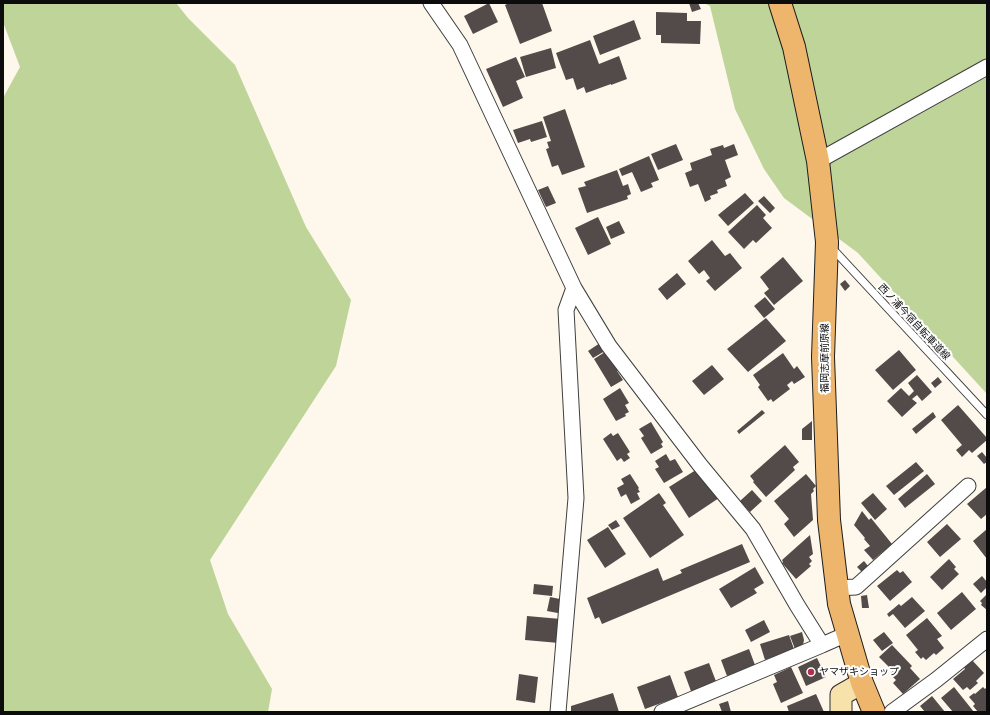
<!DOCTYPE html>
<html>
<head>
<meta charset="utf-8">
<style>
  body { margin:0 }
  #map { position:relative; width:990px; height:715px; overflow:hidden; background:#fdf7ec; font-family:"Playfair Display",serif }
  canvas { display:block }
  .frame { position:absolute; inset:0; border:4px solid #0c0c0c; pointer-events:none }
</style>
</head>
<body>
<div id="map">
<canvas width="990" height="715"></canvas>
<div class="frame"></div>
</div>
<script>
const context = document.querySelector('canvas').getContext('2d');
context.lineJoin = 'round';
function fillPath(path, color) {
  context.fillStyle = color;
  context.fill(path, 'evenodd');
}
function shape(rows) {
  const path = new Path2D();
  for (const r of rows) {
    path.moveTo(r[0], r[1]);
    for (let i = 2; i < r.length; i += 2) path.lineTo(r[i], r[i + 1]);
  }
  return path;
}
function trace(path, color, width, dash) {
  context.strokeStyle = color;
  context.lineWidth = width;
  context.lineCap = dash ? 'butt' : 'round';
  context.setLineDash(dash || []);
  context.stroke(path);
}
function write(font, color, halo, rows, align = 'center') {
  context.font = font + ' "Playfair Display","Noto Sans JP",serif';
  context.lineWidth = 4;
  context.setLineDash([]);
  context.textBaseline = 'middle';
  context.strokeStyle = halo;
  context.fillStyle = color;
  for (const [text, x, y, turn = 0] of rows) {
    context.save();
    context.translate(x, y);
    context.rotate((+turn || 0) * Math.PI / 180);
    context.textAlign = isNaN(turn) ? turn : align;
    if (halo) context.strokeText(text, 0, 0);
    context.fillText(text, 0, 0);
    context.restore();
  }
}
fillPath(shape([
  [3,3,176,3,188,18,235,65,306,227,351,300,336,366,210,560,228,614,272,689,268,712,3,712,3,98,20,67,3,22],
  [704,3,987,3,987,394,858,253,784,198,764,169,735,109,710,6]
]), '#bed499');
fillPath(shape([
  [489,3,498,22,473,34,464,16],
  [509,3,542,3,552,31,520,44,505,5],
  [689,3,698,3,701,9,692,12],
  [656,12,687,13,687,21,701,21,700,44,661,43,661,35,656,35],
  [634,20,641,39,600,55,593,36],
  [590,40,599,64,619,56,627,79,611,85,611,84,586,93,584,87,577,90,573,78,566,80,556,53],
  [551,48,556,68,526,77,520,57],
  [516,57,525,77,516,81,523,98,503,107,486,69],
  [565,109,585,167,562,175,558,165,552,167,546,149,549,148,547,142,551,141,543,117],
  [542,121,547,137,531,142,530,139,518,143,513,130],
  [676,144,683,160,658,170,651,154],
  [734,144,738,155,725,160,731,177,725,180,727,186,717,190,718,193,710,196,711,199,705,202,698,184,690,187,685,173,692,170,690,163,712,155,710,149,723,145,724,148],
  [649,156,659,180,651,183,653,187,641,192,632,172,622,176,619,169],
  [617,170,623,186,628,184,631,194,627,196,628,199,587,213,578,188,586,186,584,182],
  [548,186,556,203,546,207,538,190],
  [745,193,754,203,728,226,718,215],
  [764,196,775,208,770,213,758,201],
  [757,205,766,215,763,218,772,228,756,243,753,240,744,249,728,232],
  [598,217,611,244,588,255,575,228],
  [619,221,625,233,611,239,606,227],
  [712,240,725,256,730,253,742,268,715,291,706,281,710,278,704,270,699,274,688,261],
  [783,257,803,281,774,305,764,293,769,289,760,277],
  [677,273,686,284,667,300,658,289],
  [845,280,850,286,845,291,840,284],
  [765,297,775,309,764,318,754,306],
  [766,318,786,341,748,372,727,349],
  [600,343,605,351,593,358,588,351],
  [899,350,916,370,893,390,875,370],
  [605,352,620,370,617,371,623,380,611,387,594,359],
  [783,353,794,369,797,366,805,377,794,384,792,381,787,385,790,389,773,402,771,399,768,401,758,387,760,385,753,375],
  [712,365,724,379,704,395,692,381],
  [917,375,932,392,922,401,917,395,912,399,917,403,902,417,887,401,901,388,909,396,914,391,908,383],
  [938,377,942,382,935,388,931,383],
  [620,388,629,403,625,405,629,412,625,414,626,416,616,421,603,399],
  [958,405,987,438,987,440,972,453,969,450,962,457,956,450,962,445,941,420],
  [762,410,765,413,739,434,737,431],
  [933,412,936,417,916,434,912,429],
  [812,421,812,440,802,440,802,429],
  [651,422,663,442,661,444,663,447,651,454,641,438,644,436,639,429],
  [611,433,613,436,618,433,630,452,627,454,630,458,624,462,621,458,617,461,603,439],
  [785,445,799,462,793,467,795,470,766,497,753,482,754,481,750,476],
  [982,452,987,458,987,462,984,464,977,456],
  [666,454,670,461,675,459,683,472,664,483,655,469,659,467,655,461],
  [916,462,924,471,894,495,886,486],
  [699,468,719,498,689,518,669,487],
  [630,474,639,488,638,489,640,492,637,493,640,499,631,504,626,494,621,497,617,488,624,484,621,479],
  [806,474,816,486,813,489,814,491,811,494,813,520,794,537,784,524,789,519,774,501],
  [927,474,935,484,905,508,898,499],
  [987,487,987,514,981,519,967,504],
  [752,490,762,501,750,512,740,501],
  [659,493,666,503,663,505,684,535,650,558,623,518],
  [873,493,887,509,875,520,861,503],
  [862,511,869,520,871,518,892,544,873,560,864,550,870,546,864,539,865,538,854,525],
  [616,520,620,526,612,530,608,525],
  [947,524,961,539,940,557,927,542],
  [608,527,626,554,605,568,587,540],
  [987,529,987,559,973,541],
  [810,535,813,554,809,557,812,561,809,564,811,566,796,579,782,563,783,562,782,560],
  [742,544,750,562,602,624,599,617,595,619,587,598,658,568,663,581,682,573,680,570],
  [949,559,956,567,954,569,959,574,942,590,930,577],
  [864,561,868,566,862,572,857,567],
  [755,567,764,583,754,589,757,593,731,608,719,589],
  [897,570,900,573,903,571,912,582,890,601,877,586],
  [982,576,987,582,987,587,981,593,973,584],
  [534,584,553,586,552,596,533,594],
  [962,592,976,609,951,630,937,613],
  [987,594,987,610,981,605,982,603,980,601],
  [867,595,869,608,862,608,861,596],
  [550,597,565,600,563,614,547,611],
  [912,597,925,611,905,628,893,614,889,617,887,614,899,604,901,606],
  [527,616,561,619,559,643,525,640],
  [927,618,942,636,937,639,944,648,936,655,934,653,926,660,923,657,921,659,915,652,918,650,906,635],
  [764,620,770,632,751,642,745,630],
  [802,632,804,640,803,645,795,649,790,636],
  [884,632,893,643,882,651,873,640],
  [789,635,794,649,765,660,760,644],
  [892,645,912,666,910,668,920,679,903,694,893,683,896,680,890,674,893,671,879,657],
  [749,649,755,665,727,676,721,660],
  [817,658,826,677,806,686,798,667],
  [972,660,984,673,976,681,978,683,970,690,967,687,963,690,953,679,965,669,964,667],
  [709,663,717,684,692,694,684,672],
  [791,667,803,693,781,703,773,684,777,682,774,675],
  [519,674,538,677,535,703,516,700],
  [670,675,678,697,645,709,637,687],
  [954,687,974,712,953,712,941,698],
  [983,687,985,689,987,687,987,712,978,712,973,706,975,704,969,697,974,693,975,694],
  [613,693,619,712,571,712,571,706],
  [816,694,824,712,789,712,787,706],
  [932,696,945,712,925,712,920,706],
  [728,701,731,712,722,712,719,704]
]), '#534b49');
const lane = shape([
  [831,247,987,415]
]);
const street = shape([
  [431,3,460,45,574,288,609,346,700,465,753,529,797,605,822,645,847,634],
  [818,161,987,67],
  [837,588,856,587,968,486],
  [558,712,576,498,566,310,574,288],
  [662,712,822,645],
  [892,712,936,680,987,639]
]);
const secondary = shape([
  [841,712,841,695,862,683]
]);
const primary = shape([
  [780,3,794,47,818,161,827,242,823,357,829,520,839,604,862,683,874,712]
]);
trace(lane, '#3f3f3f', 9);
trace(street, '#3f3f3f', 17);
trace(secondary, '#2e2e2e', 23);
trace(primary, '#1d1d1d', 24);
trace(lane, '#fff', 7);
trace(street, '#fff', 15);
trace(secondary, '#f8e2ac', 21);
trace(primary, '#edb66c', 22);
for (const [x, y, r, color] of [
  [811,672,4,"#b0304d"]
]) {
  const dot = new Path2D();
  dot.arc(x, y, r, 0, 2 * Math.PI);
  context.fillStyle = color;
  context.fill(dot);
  trace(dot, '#fff', 1.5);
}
write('10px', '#0c0c0c', '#fff', [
  ["西ノ浦今宿自転車道線",914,322,47],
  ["福岡志摩前原線",825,358,-90]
]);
write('10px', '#0c0c0c', '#fff', [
  ["ヤマザキショップ",819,672]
], 'left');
</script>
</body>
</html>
